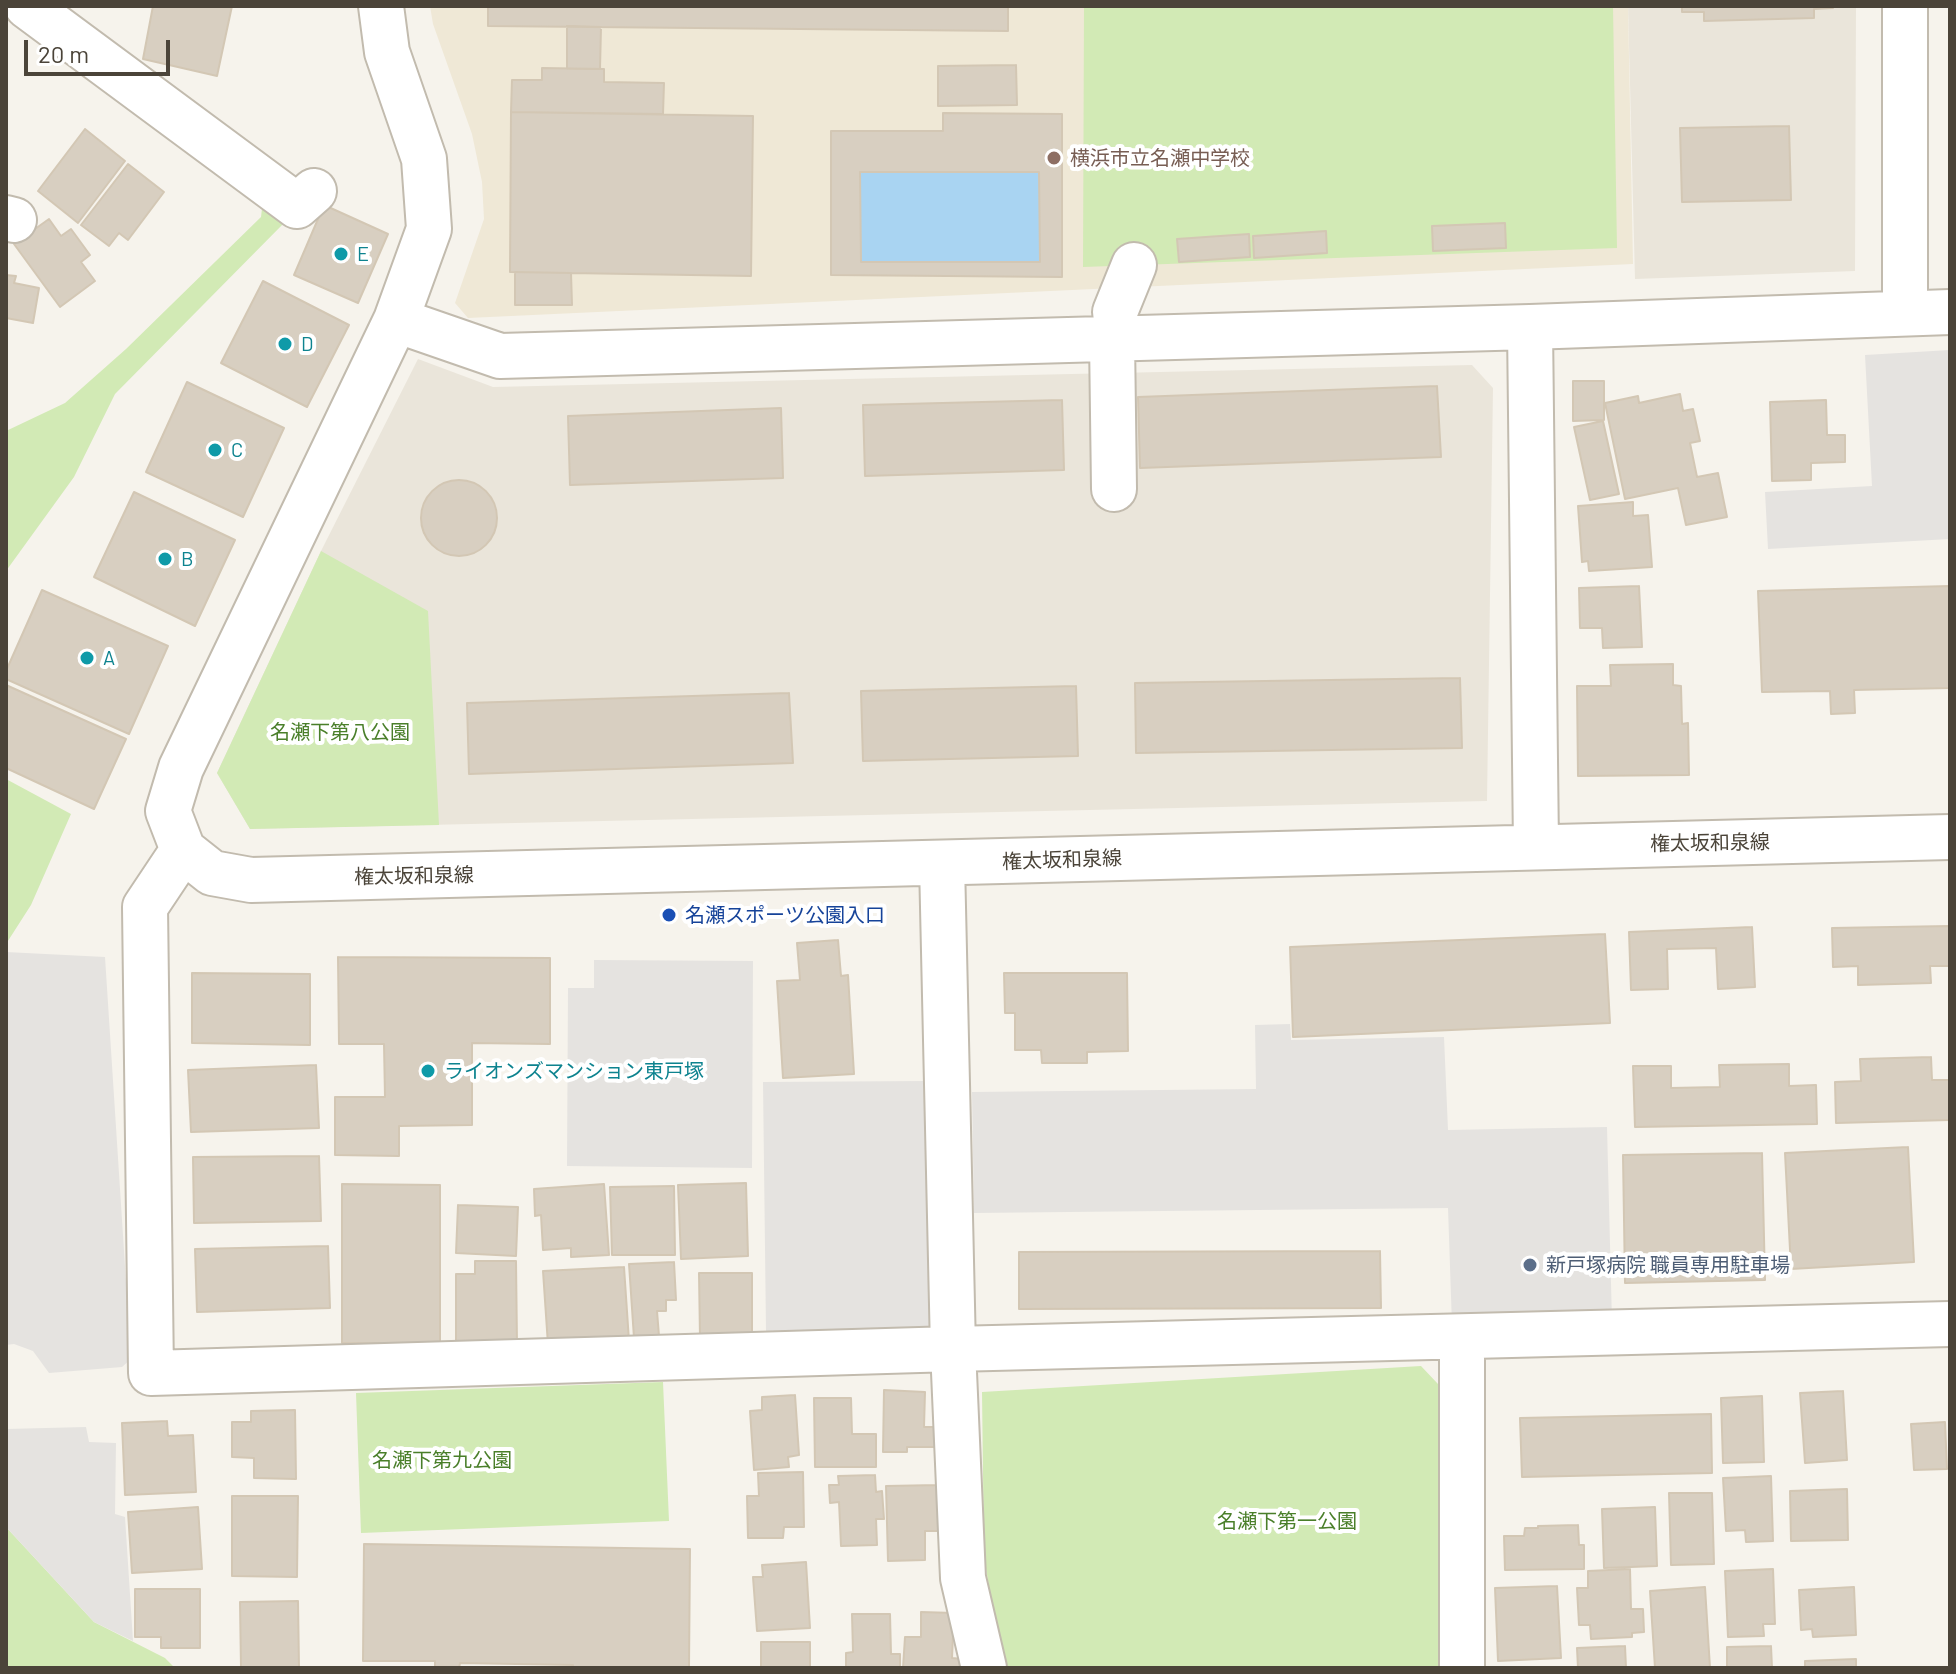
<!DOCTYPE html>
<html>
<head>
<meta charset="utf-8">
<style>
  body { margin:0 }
  #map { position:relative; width:1956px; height:1674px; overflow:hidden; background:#f6f3ec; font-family:Barlow,sans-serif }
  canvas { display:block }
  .frame { position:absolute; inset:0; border:8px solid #4b4439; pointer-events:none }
  .scale { position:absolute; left:24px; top:40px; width:146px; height:36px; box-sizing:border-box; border:4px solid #4b4439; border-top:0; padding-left:10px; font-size:24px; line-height:28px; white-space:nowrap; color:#4b4439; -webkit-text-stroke:6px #fff; paint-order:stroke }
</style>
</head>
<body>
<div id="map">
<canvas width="1956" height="1674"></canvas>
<div class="frame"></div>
<div class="scale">20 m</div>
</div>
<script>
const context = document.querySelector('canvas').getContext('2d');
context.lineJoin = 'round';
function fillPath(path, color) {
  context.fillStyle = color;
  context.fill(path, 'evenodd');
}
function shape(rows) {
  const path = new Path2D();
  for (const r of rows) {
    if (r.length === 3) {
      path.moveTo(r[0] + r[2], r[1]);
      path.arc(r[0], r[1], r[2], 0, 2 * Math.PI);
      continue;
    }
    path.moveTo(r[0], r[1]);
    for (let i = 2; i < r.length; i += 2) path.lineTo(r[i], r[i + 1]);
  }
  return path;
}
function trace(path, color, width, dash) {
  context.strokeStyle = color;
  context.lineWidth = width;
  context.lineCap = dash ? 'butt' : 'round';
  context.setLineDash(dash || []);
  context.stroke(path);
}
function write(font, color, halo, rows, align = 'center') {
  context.font = font + ' Barlow,"Noto Sans JP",sans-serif';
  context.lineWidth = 8;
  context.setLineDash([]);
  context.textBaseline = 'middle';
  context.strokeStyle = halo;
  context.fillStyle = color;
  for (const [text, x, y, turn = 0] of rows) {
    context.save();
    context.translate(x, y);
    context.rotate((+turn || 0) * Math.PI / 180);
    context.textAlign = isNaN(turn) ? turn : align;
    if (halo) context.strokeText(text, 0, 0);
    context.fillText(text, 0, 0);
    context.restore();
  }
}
fillPath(shape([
  [1628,6,1856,6,1855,271,1635,279],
  [418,359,493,387,1472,365,1493,388,1487,801,250,829,217,773,321,551]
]), '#eae5da');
fillPath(shape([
  [430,6,1628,6,1633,264,468,318,455,303,484,219,482,182,472,134,433,24]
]), '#efe8d6');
fillPath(shape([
  [1084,6,1613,6,1617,248,1083,267],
  [263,200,287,220,115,394,74,477,6,571,6,431,65,403,126,349,261,217],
  [321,551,428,611,439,825,250,829,217,773],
  [6,779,71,814,31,905,6,944],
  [1421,1366,1438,1384,1441,1668,1002,1668,984,1556,982,1392],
  [663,1382,669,1521,361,1533,356,1393],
  [6,1527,94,1622,165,1658,175,1668,6,1668]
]), '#d2eab5');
fillPath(shape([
  [1950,350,1950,539,1768,549,1765,492,1872,486,1865,355],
  [6,952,105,957,131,1359,122,1367,49,1373,33,1351,14,1344,6,1345],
  [594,960,753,961,752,1168,567,1166,568,988,594,988],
  [1290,1024,1291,1040,1444,1037,1448,1130,1607,1127,1612,1322,1452,1325,1448,1208,974,1213,972,1092,1256,1089,1255,1025],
  [927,1081,930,1330,766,1331,763,1082],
  [86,1427,89,1442,116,1443,115,1514,125,1517,133,1641,94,1622,6,1527,6,1429]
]), '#e5e3e0');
fillPath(shape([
  [860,172,1039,172,1040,262,861,262]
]), '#a9d4f2');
const building = shape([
  [153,6,232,6,217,76,143,59,153,6],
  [488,6,1008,6,1008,31,488,26,488,6],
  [1682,6,1833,6,1833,8,1814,9,1814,18,1704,21,1704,12,1682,12,1682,6],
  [567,26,601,27,600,69,567,69,567,26],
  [1016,65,1017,105,938,106,938,66,1016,65],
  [542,68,604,69,604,82,664,83,663,114,511,112,512,80,542,80,542,68],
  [511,112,753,116,751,276,510,272,511,112],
  [943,113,1062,114,1062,277,831,275,831,131,943,131,943,113],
  [860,172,1039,172,1040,262,861,262,860,172],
  [1789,126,1791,200,1682,202,1680,128,1789,126],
  [85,129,125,161,78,223,38,191,85,129],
  [128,164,164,192,128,240,119,233,109,246,81,225,128,164],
  [324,205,388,234,358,303,294,275,324,205],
  [49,219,61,236,71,229,90,255,81,262,95,281,60,307,14,244,49,219],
  [1505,223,1506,248,1433,251,1432,226,1505,223],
  [1326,231,1327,253,1254,258,1253,236,1326,231],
  [1249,234,1250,257,1179,262,1177,239,1249,234],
  [515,272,571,273,572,305,515,305,515,272],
  [6,275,16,276,14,283,39,288,33,323,6,318,6,275],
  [263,281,349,325,307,407,221,363,263,281],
  [1573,381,1604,381,1604,420,1573,421,1573,381],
  [187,382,284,428,243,517,146,472,187,382],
  [1437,386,1441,457,1140,468,1138,397,1437,386],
  [1680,394,1683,411,1693,409,1700,441,1690,443,1697,477,1718,473,1727,517,1686,525,1678,488,1625,499,1605,403,1638,396,1639,403,1680,394],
  [1062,400,1064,470,865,476,863,405,1062,400],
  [1826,400,1827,435,1845,435,1845,462,1811,463,1811,480,1772,481,1770,402,1826,400],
  [781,408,783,478,570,485,568,416,781,408],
  [1603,421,1619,494,1590,500,1574,427,1603,421],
  [459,518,38],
  [134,492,235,540,195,626,94,577,134,492],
  [1633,502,1633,516,1648,515,1652,567,1589,571,1588,561,1582,562,1578,506,1633,502],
  [1639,586,1642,647,1603,648,1602,628,1580,628,1579,588,1639,586],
  [1950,586,1950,688,1854,690,1855,713,1831,714,1830,691,1762,692,1758,591,1950,586],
  [42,590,168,646,129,734,6,679,6,671,42,590],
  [1673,664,1673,685,1681,686,1682,724,1688,723,1689,775,1578,776,1577,686,1611,686,1610,665,1673,664],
  [1460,678,1462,748,1136,753,1135,683,1460,678],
  [6,685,126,739,94,809,6,768,6,685],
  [1076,686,1078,756,863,761,861,691,1076,686],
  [789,693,793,763,469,774,467,703,789,693],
  [1950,926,1950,966,1930,966,1931,983,1858,985,1858,966,1833,967,1832,928,1950,926],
  [1752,927,1755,987,1718,989,1716,948,1667,949,1668,989,1631,990,1629,932,1752,927],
  [1605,934,1610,1023,1293,1037,1290,947,1605,934],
  [838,940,841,976,848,975,854,1074,783,1078,777,981,800,980,797,943,838,940],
  [338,957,550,958,550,1044,472,1043,472,1125,399,1126,399,1156,335,1155,335,1097,385,1097,384,1044,339,1044,338,957],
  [192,973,310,974,310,1045,192,1043,192,973],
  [1004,973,1127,973,1128,1051,1087,1052,1087,1063,1042,1063,1041,1050,1015,1050,1015,1013,1005,1013,1004,973],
  [1931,1057,1932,1080,1950,1080,1950,1120,1836,1123,1835,1082,1861,1081,1860,1059,1931,1057],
  [1789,1064,1789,1086,1816,1085,1817,1124,1635,1127,1633,1066,1671,1066,1671,1088,1720,1087,1719,1065,1789,1064],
  [316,1065,319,1128,191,1132,188,1070,316,1065],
  [1908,1147,1914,1262,1791,1269,1785,1153,1908,1147],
  [1762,1153,1765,1280,1625,1283,1623,1155,1762,1153],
  [319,1156,321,1221,194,1223,193,1157,319,1156],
  [746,1183,748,1256,681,1259,678,1185,746,1183],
  [342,1184,440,1185,440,1344,342,1343,342,1184],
  [604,1184,609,1255,571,1257,571,1248,543,1250,541,1215,535,1216,534,1189,604,1184],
  [674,1186,675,1255,612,1255,610,1187,674,1186],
  [458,1205,518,1207,516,1256,456,1253,458,1205],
  [328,1246,330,1308,197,1312,195,1249,328,1246],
  [1380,1251,1381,1308,1019,1309,1019,1252,1380,1251],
  [475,1261,516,1261,517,1345,456,1346,456,1274,475,1274,475,1261],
  [674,1262,676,1300,666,1300,666,1311,657,1311,659,1336,634,1338,629,1264,674,1262],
  [624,1267,629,1341,548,1345,543,1271,624,1267],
  [699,1273,752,1273,752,1339,700,1338,699,1273],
  [884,1390,925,1392,924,1427,942,1427,942,1447,907,1447,907,1452,883,1452,884,1390],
  [1843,1391,1847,1460,1805,1463,1800,1393,1843,1391],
  [795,1395,799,1455,788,1457,789,1467,754,1470,750,1411,762,1410,762,1397,795,1395],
  [1762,1396,1764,1462,1723,1463,1721,1398,1762,1396],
  [814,1398,851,1398,852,1434,876,1434,876,1467,815,1467,814,1398],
  [295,1410,296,1479,254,1478,254,1458,232,1457,232,1422,251,1422,251,1411,295,1410],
  [1711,1414,1712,1473,1522,1477,1520,1418,1711,1414],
  [167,1421,168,1436,193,1435,196,1492,125,1495,122,1423,167,1421],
  [1945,1422,1947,1469,1914,1470,1911,1424,1945,1422],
  [803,1472,804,1527,784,1527,783,1538,748,1538,747,1496,759,1496,758,1473,803,1472],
  [875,1475,876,1492,882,1491,884,1519,876,1519,877,1545,841,1546,839,1502,830,1503,829,1485,839,1485,838,1476,875,1475],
  [1771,1476,1773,1541,1746,1542,1745,1530,1726,1531,1723,1478,1771,1476],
  [939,1485,940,1531,925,1531,925,1560,888,1561,886,1486,939,1485],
  [1847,1489,1848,1540,1791,1541,1790,1491,1847,1489],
  [1669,1493,1712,1493,1714,1564,1671,1565,1669,1493],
  [232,1496,298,1496,297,1577,232,1576,232,1496],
  [198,1507,202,1569,132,1573,128,1512,198,1507],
  [1655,1507,1657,1566,1604,1568,1602,1509,1655,1507],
  [1578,1525,1579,1545,1584,1545,1584,1569,1505,1570,1504,1536,1524,1536,1525,1528,1538,1528,1538,1526,1578,1525],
  [364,1544,690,1549,689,1668,573,1668,573,1665,460,1663,459,1668,435,1668,435,1661,363,1661,364,1544],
  [806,1562,810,1628,757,1631,753,1577,763,1577,762,1565,806,1562],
  [1630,1569,1631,1609,1643,1609,1644,1632,1632,1633,1632,1637,1591,1639,1590,1625,1579,1625,1577,1588,1588,1588,1588,1571,1630,1569],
  [1773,1569,1775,1624,1763,1624,1764,1636,1728,1637,1725,1571,1773,1569],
  [1557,1586,1561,1658,1498,1661,1495,1588,1557,1586],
  [1705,1587,1710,1668,1655,1668,1650,1591,1705,1587],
  [1854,1587,1856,1635,1813,1637,1812,1629,1801,1630,1799,1590,1854,1587],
  [135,1589,200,1589,200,1648,161,1648,161,1637,135,1637,135,1589],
  [298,1601,299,1668,241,1668,240,1602,298,1601],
  [921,1612,954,1613,952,1658,963,1659,963,1668,903,1668,905,1637,921,1637,921,1612],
  [852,1614,890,1614,891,1654,900,1654,900,1668,846,1668,846,1653,853,1652,852,1614],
  [761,1642,810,1642,810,1668,761,1668,761,1642],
  [1625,1646,1626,1668,1578,1668,1577,1648,1625,1646],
  [1771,1646,1772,1668,1727,1668,1727,1647,1771,1646],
  [1856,1659,1856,1668,1805,1668,1805,1661,1856,1659]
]);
fillPath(building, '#d8cfc1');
trace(building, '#d3c7b4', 2);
const minor = shape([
  [27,6,297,206,314,191],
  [1905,6,1905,313],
  [6,218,14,220],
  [1115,312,1134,265],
  [396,320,500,356,1530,327,1950,312],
  [1530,327,1536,847],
  [1112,339,1114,489],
  [183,850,145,907,151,1373,953,1349,1950,1324],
  [183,850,212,873,251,880,1950,837],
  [183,850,168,811,181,768,396,320,429,229,424,159,387,52,381,6],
  [942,863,953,1349,963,1578,984,1668],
  [1462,1337,1462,1668]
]);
trace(minor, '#c2bbae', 48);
trace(minor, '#fff', 44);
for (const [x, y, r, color] of [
  [1054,158,8,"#8d6e63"],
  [341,254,8,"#0f9aa8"],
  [285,344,8,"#0f9aa8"],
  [215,450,8,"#0f9aa8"],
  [165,559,8,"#0f9aa8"],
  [87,658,8,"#0f9aa8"],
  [669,915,8,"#1a4fb4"],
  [428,1071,8,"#0f9aa8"],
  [1530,1265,8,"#5c6f8a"]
]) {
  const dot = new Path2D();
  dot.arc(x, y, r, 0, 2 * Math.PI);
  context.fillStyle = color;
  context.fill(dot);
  trace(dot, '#fff', 3);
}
write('20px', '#785e54', '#fff', [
  ["横浜市立名瀬中学校",1070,158]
], 'left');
write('20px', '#0d838f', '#fff', [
  ["E",357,254],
  ["D",301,344],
  ["C",231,450],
  ["B",181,559],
  ["A",103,658],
  ["ライオンズマンション東戸塚",444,1071]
], 'left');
write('20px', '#4a7f2a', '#fff', [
  ["名瀬下第八公園",340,732],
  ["名瀬下第九公園",442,1460],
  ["名瀬下第一公園",1287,1521]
]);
write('20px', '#4b4439', '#fff', [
  ["権太坂和泉線",1710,843,-1],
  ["権太坂和泉線",1062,860,-2],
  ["権太坂和泉線",414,876,-1]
]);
write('20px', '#164399', '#fff', [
  ["名瀬スポーツ公園入口",685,915]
], 'left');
write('20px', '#4e5e75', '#fff', [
  ["新戸塚病院 職員専用駐車場",1546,1265]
], 'left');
</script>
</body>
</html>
